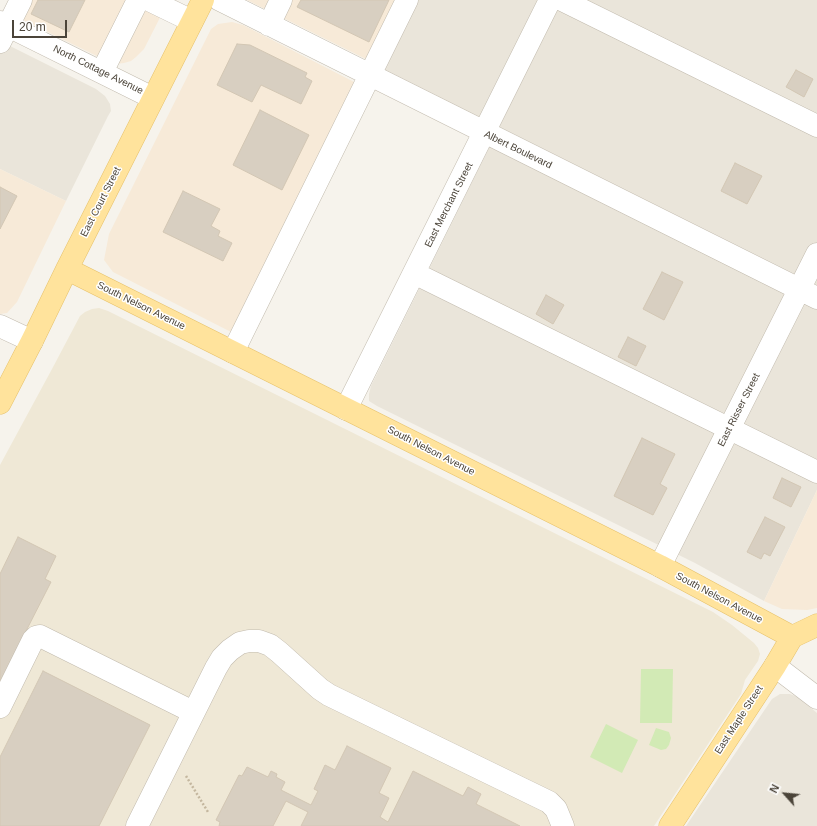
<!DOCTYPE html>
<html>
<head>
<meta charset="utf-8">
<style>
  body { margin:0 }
  #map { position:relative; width:817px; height:826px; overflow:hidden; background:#f6f3ec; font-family:Arial,sans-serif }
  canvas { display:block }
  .north { position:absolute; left:765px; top:774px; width:40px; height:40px; -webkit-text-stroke:3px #fff; paint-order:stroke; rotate:297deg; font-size:11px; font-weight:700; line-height:16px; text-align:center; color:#4b4439 }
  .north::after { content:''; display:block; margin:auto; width:14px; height:18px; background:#4b4439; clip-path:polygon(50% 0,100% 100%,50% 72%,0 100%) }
  .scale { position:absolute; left:12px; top:20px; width:55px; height:18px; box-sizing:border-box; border:2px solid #4b4439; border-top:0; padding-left:5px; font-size:12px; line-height:14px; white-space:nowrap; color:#4b4439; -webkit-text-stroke:3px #fff; paint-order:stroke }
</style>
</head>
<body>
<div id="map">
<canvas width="817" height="826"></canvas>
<div class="north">N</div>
<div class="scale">20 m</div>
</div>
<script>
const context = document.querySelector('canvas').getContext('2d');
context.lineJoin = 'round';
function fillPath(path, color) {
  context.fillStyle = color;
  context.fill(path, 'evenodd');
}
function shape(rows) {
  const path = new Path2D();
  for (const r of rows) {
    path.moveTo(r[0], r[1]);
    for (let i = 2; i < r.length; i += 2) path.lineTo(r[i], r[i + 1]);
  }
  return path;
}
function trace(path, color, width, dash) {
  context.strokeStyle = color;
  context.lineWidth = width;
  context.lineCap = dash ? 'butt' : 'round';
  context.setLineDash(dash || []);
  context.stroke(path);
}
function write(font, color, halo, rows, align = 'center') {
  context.font = font + ' Arial,sans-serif';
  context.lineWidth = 3;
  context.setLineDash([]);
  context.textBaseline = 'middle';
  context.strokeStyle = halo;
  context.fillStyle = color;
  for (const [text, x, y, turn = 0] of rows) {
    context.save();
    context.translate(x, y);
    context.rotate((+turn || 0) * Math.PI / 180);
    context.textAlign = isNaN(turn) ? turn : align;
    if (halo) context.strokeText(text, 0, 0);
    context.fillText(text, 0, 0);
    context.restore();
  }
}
fillPath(shape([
  [414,0,817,0,817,490,764,601,695,563,377,406,369,401,369,394,371,386,499,128,380,68],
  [0,41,96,89,105,96,110,104,111,111,108,116,66,201,0,169],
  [780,694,790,694,798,697,817,713,817,826,686,826,772,699]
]), '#eae5da');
fillPath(shape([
  [28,0,169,0,144,49,136,57,131,61,124,63,116,64,107,61,19,18],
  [247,0,400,0,370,61],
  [232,22,243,25,358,84,233,333,113,272,104,260,109,234,211,29,218,24],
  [0,169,66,201,17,302,7,313,0,314],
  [817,490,817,608,807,610,782,609,764,601]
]), '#f7ead8');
fillPath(shape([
  [99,308,108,311,713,612,732,625,754,643,758,648,760,654,758,661,745,680,741,694,654,826,0,826,0,465,52,369,80,316,85,312,92,309]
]), '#efe8d6');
fillPath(shape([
  [641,669,673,669,672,723,640,723],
  [606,724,638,740,622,773,590,757],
  [656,728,669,732,671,738,669,745,666,749,661,750,649,745]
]), '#d2eab5');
const building = shape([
  [38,0,85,0,69,32,31,14,38,0],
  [301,0,389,0,369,42,297,7,301,0],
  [237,44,250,45,307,73,305,77,312,81,301,104,261,85,252,102,217,85,237,44],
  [796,70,813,79,804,97,786,87,796,70],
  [260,110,309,135,282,190,233,165,260,110],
  [735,163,762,176,747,204,721,191,735,163],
  [0,187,17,196,0,229,0,187],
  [183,191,220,209,211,226,220,231,218,236,232,243,223,261,163,232,183,191],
  [662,272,683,282,664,320,643,309,662,272],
  [546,295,564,305,553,324,536,314,546,295],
  [628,337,646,346,636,366,618,357,628,337],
  [642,438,675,454,660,484,667,488,653,515,614,496,642,438],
  [782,478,801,487,791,507,773,498,782,478],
  [765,517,785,527,770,556,764,553,761,559,747,552,765,517],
  [18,537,56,556,45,579,51,582,0,682,0,574,18,537],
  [43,671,150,725,99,826,0,826,0,757,43,671],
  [347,746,391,768,379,793,389,798,380,817,388,822,413,771,463,796,468,787,481,794,476,804,520,826,301,826,308,812,286,801,273,826,219,826,220,822,216,820,239,775,242,776,247,767,268,777,271,771,277,774,276,777,285,782,281,790,311,805,318,791,314,789,325,765,335,770,347,746]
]);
fillPath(building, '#d8cfc1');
trace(building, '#d3c7b4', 1);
const minor = shape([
  [149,0,192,21],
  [220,0,817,298],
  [562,0,817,126],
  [0,22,153,98],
  [269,25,281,0],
  [0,42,21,0],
  [102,72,138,0],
  [414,273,817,472],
  [0,326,32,341],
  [233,352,407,0],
  [346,409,550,0],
  [660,566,817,254],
  [775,666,817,698],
  [0,707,33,640,36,637,40,636,193,712],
  [137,826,216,668,222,658,230,650,240,643,249,641,259,641,270,645,279,652,320,689,329,695,549,802,556,809,563,826]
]);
const major = shape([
  [67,269,660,566,792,637],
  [0,403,32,341,67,269,203,0],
  [670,826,775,666,792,637,817,625]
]);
trace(minor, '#c2bbae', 23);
trace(major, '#e6c16a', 23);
trace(shape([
  [186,776,208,812]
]), '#c4b79f', 2.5, [2, 2]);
trace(minor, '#fff', 22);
trace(major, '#ffe39c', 22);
write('10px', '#4b4439', '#fff', [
  ["North Cottage Avenue",98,70,26],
  ["Albert Boulevard",518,150,26],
  ["East Court Street",101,202,-63],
  ["East Merchant Street",449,205,-63],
  ["South Nelson Avenue",141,306,26],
  ["East Risser Street",739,410,-63],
  ["South Nelson Avenue",431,451,27],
  ["South Nelson Avenue",719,598,28],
  ["East Maple Street",739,720,-57]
]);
</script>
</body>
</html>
